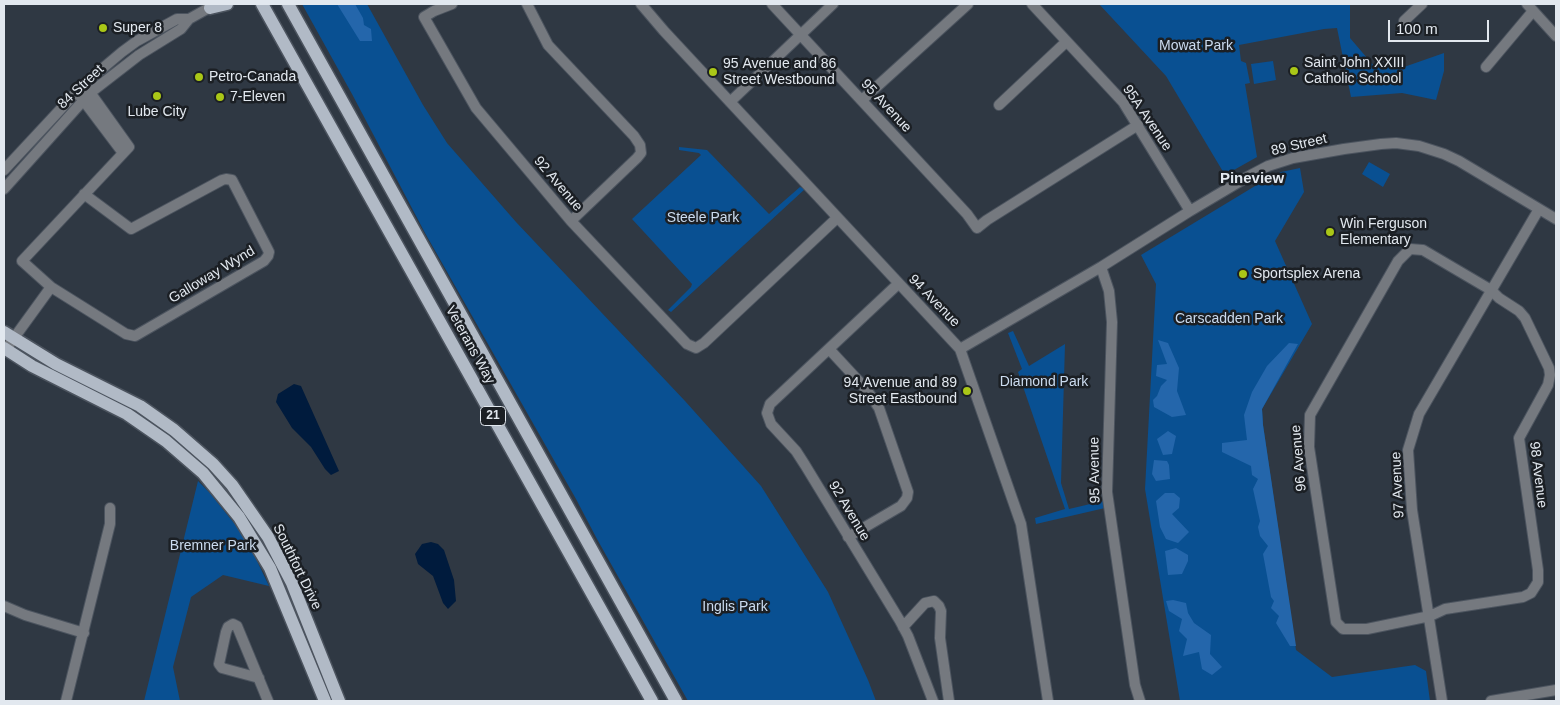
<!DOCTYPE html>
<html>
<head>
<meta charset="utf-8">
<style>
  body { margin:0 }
  #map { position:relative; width:1560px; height:705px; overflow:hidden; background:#2f3843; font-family:Arial,sans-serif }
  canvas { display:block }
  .frame { position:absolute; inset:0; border:5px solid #e2e8ef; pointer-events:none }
  .scale { position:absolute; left:1388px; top:20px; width:101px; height:22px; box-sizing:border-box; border:2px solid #e2e8ef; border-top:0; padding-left:6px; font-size:15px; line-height:18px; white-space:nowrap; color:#e2e8ef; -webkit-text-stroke:4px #1b1f24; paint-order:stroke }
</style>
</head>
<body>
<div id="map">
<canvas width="1560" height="705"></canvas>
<div class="frame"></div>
<div class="scale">100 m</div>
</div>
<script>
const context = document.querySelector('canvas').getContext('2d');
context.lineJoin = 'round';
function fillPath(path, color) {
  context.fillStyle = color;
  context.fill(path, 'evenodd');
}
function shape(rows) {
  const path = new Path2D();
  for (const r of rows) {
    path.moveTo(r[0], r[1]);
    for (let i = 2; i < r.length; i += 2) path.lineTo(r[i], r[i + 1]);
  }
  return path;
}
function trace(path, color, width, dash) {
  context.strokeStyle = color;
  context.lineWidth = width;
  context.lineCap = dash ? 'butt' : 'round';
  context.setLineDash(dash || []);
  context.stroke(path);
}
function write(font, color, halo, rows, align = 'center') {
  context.font = font + ' Arial,sans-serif';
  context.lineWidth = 5;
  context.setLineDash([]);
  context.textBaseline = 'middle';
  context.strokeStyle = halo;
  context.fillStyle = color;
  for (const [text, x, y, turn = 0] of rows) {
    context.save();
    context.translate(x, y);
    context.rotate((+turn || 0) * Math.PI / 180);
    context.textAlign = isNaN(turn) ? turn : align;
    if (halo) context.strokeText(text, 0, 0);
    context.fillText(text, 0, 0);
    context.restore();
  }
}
fillPath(shape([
  [302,4,367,4,423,105,447,143,516,222,685,401,761,486,828,592,868,680,876,701,688,701,597,539,576,499,425,233,352,94],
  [1099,4,1350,4,1350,38,1374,66,1404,67,1444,53,1444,71,1436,100,1402,93,1351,97,1337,28,1324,29,1239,45,1241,61,1246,63,1250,83,1245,84,1257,157,1225,175,1166,76],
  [1273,61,1276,80,1254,84,1251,64],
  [679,147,707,150,769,214,800,187,805,189,671,312,668,310,691,287,692,284,632,219,701,155,699,153,679,150],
  [1369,162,1390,174,1383,187,1362,174],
  [1300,168,1304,192,1275,241,1312,324,1262,409,1263,425,1296,650,1332,677,1415,665,1426,671,1430,701,1180,701,1145,489,1156,284,1141,255,1265,180,1281,172],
  [1013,331,1029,366,1065,344,1061,483,1069,509,1103,501,1105,508,1036,524,1035,518,1065,509,1018,372,1022,369,1008,333],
  [198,481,209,492,246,538,269,586,223,575,191,597,173,667,180,701,144,701]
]), '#095092');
fillPath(shape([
  [337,4,355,4,363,18,364,25,371,29,372,41,360,41],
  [1158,340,1168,343,1179,368,1177,391,1186,415,1172,417,1154,407,1153,400,1157,396,1161,386,1167,380,1156,376,1157,365,1167,364],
  [1289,343,1298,344,1262,409,1263,425,1296,646,1290,646,1276,623,1279,616,1271,608,1274,601,1271,597,1263,554,1268,546,1260,536,1258,527,1260,521,1253,489,1258,479,1252,475,1251,466,1222,452,1222,443,1247,440,1244,415,1252,392,1267,366],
  [1168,431,1176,436,1172,454,1163,455,1157,439],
  [1154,460,1167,461,1169,465,1170,479,1156,481,1152,474],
  [1165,493,1174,493,1180,498,1179,508,1172,514,1189,532,1178,543,1166,539,1160,527,1156,501],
  [1176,548,1188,555,1188,561,1182,574,1168,575,1165,551],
  [1173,600,1186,603,1188,613,1194,623,1211,635,1210,654,1222,667,1212,675,1202,669,1199,652,1183,656,1187,639,1179,631,1182,619,1169,611,1166,601]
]), '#2466ab');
fillPath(shape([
  [294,384,301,386,339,471,331,475,325,469,311,447,292,428,276,402,278,394],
  [431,542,438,544,444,550,454,580,456,601,448,609,443,603,433,576,418,564,415,554,422,544]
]), '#001b3d');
const minor = shape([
  [452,4,434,11,424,17,476,108,571,221,687,344,696,348,704,343,837,218],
  [527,4,548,45,634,136,640,145,641,153,637,158,571,221],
  [641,4,664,31,960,349,1021,524,1048,701],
  [772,4,967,214,977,228,987,220,1138,125],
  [1032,4,1123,102,1190,211],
  [1527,4,1556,36],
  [1404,21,1422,4],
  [1486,67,1533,11],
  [84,84,129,147,22,261,51,287,126,334,135,336,264,261,268,256,269,252,267,248,232,180,226,179,222,180,131,229,84,194],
  [80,96,123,153],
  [862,100,968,4],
  [730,102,833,4],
  [999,105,1066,42],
  [4,170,84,84,122,52,137,41,177,19,189,19],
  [4,189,90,93,139,55,181,29,189,19,216,4],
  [1410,249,1423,250,1491,290,1499,298,1519,311,1525,318,1549,368,1550,375,1548,385,1519,438,1538,570,1538,582,1531,593,1523,597,1445,609,1430,616,1367,629,1343,629,1336,622,1309,447,1310,415,1398,261,1410,249],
  [1101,267,1109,291,1112,322,1107,492,1135,685,1140,701],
  [898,284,770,404,767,413,771,424,796,451,805,465,900,621,908,636,933,701],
  [6,349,51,287],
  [829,349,866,389,879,408,908,492,907,498,901,506,848,537],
  [960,349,1101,267,1190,211,1249,176,1268,166,1293,158,1344,149,1381,144,1396,143,1419,146,1444,154,1459,161,1556,219],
  [4,606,25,615,84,633],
  [903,627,925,603,934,601,939,606,941,611,940,638,949,701],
  [259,678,222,668,219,664,226,632,228,627,233,624,237,626,268,701],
  [66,701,110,524,110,508],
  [1442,701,1412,510,1408,450,1419,414,1539,209],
  [1491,701,1556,690]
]);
const major = shape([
  [262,4,652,701],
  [288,4,676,701],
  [210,8,227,4],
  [4,332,56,364,140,406,174,430,213,464,232,485,268,537,292,583,339,701],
  [4,348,32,366,127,414,166,441,203,473,239,517,270,568,325,701]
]);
trace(minor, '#4c545f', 12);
trace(major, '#4c545f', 15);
trace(minor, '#75797f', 10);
trace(major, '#b1bac6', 12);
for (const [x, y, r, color] of [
  [103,28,5,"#aac717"],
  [1294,71,5,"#aac717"],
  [713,72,5,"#aac717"],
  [199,77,5,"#aac717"],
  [157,96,5,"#aac717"],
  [220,97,5,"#aac717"],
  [1330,232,5,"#aac717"],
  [1243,274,5,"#aac717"],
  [967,391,5,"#aac717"]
]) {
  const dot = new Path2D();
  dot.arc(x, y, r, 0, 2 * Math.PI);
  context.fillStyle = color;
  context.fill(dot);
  trace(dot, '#1b1f24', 2);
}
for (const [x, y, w] of [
  [493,416,25]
]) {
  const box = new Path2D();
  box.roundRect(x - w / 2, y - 9.5, w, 19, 4);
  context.fillStyle = '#1b1f24';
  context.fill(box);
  trace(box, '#e2e8ef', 1);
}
write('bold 12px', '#e2e8ef', null, [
  ["21",493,416]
]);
write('14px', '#e2e8ef', '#1b1f24', [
  ["Super 8",113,28],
  ["Saint John XXIII",1304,63],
  ["Catholic School",1304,79],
  ["95 Avenue and 86",723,64],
  ["Street Westbound",723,80],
  ["Petro-Canada",209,77],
  ["7-Eleven",230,97],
  ["Lube City",157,112,"center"],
  ["Win Ferguson",1340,224],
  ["Elementary",1340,240],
  ["Sportsplex Arena",1253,274],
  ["94 Avenue and 89",957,383,"right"],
  ["Street Eastbound",957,399,"right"]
], 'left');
write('14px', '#cbdbef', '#1b1f24', [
  ["Mowat Park",1196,46],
  ["Steele Park",703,218],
  ["Carscadden Park",1229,319],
  ["Diamond Park",1044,382],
  ["Bremner Park",213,546],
  ["Inglis Park",735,607]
]);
write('14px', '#e2e8ef', '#1b1f24', [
  ["84 Street",81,87,-43],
  ["95 Avenue",886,106,47],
  ["95A Avenue",1147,118,56],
  ["89 Street",1299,145,-13],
  ["92 Avenue",558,184,50],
  ["Galloway Wynd",212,275,-31],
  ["94 Avenue",934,301,46],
  ["Veterans Way",470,345,61],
  ["96 Avenue",1299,458,-95],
  ["95 Avenue",1095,470,-91],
  ["98 Avenue",1538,475,83],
  ["97 Avenue",1398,485,-93],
  ["92 Avenue",849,511,59],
  ["Southfort Drive",297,567,64]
]);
write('bold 15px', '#e2e8ef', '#1b1f24', [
  ["Pineview",1252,179]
]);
</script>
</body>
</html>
